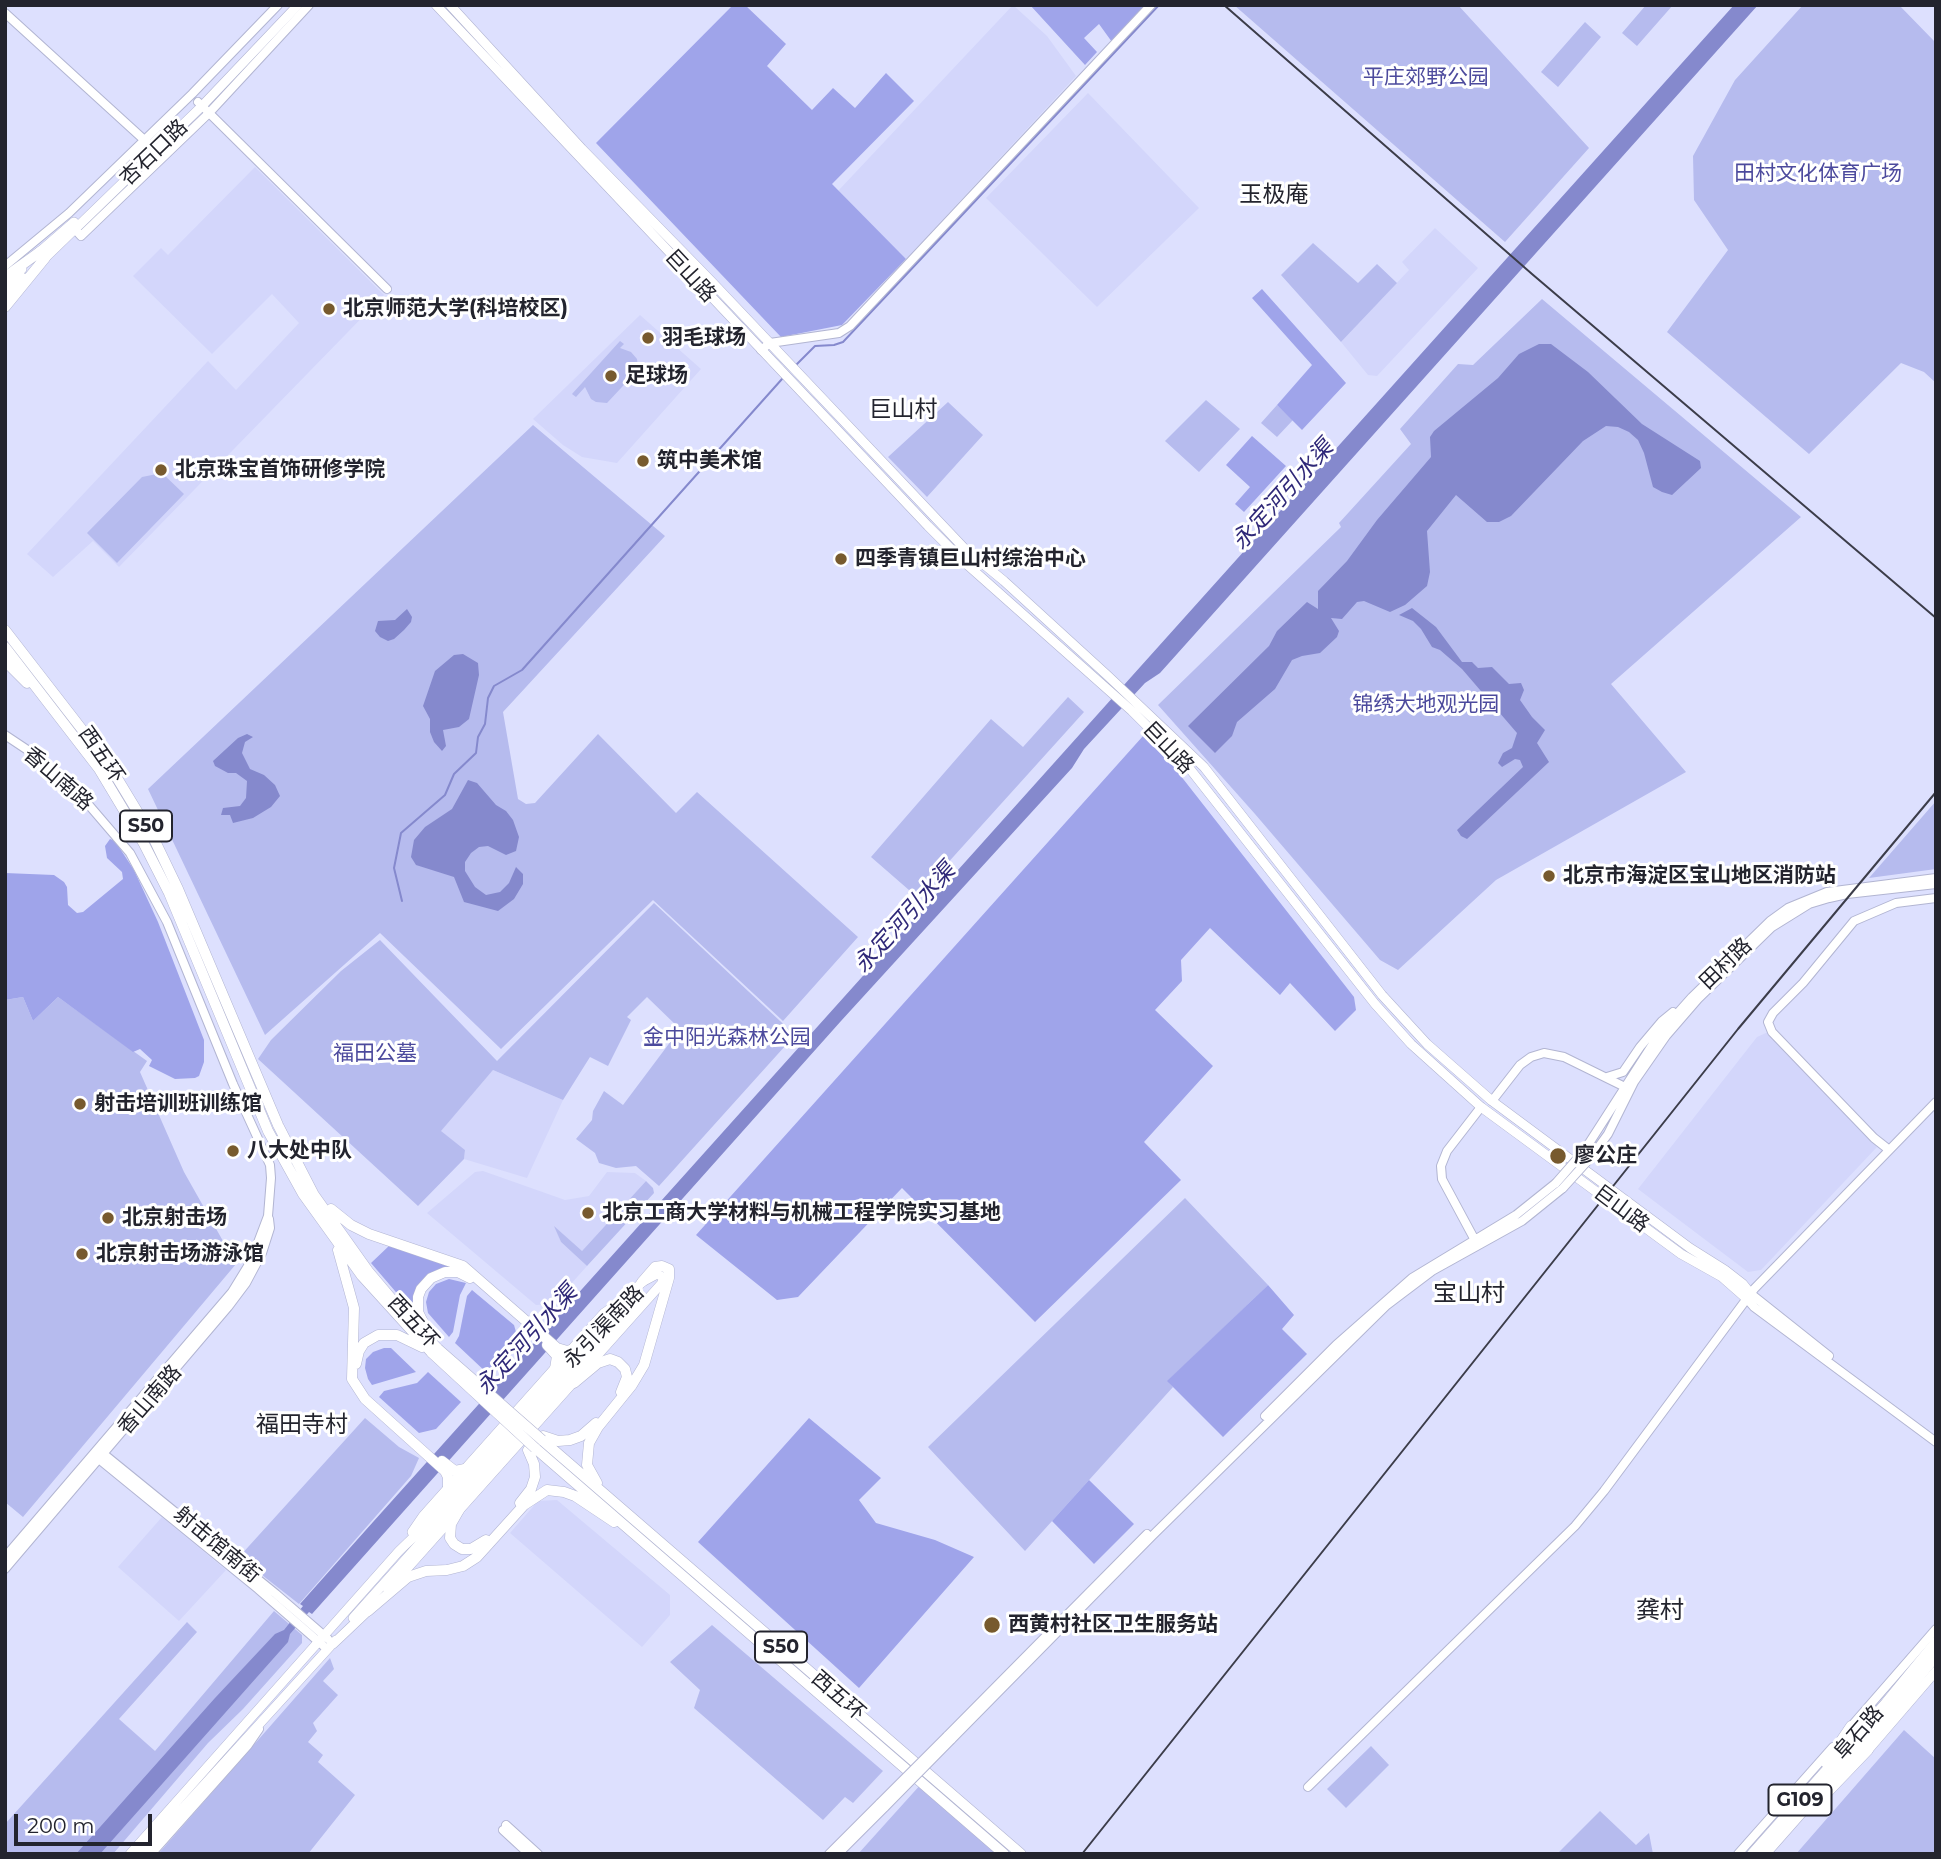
<!DOCTYPE html>
<html>
<head>
<meta charset="utf-8">
<style>
  body { margin:0 }
  #map { position:relative; width:1941px; height:1859px; overflow:hidden; background:#dde0fe; font-family:Montserrat,sans-serif }
  canvas { display:block }
  .frame { position:absolute; inset:0; border:7px solid #23242e; pointer-events:none }
  .scale { position:absolute; left:14px; top:1814px; width:138px; height:32px; box-sizing:border-box; border:4px solid #23242e; border-top:0; padding-left:9px; font-size:21px; line-height:24px; white-space:nowrap; color:#23242e; -webkit-text-stroke:5px #fff; paint-order:stroke }
</style>
</head>
<body>
<div id="map">
<canvas width="1941" height="1859"></canvas>
<div class="frame"></div>
<div class="scale">200 m</div>
</div>
<script>
const context = document.querySelector('canvas').getContext('2d');
context.lineJoin = 'round';
function fillPath(path, color) {
  context.fillStyle = color;
  context.fill(path, 'evenodd');
}
function shape(rows) {
  const path = new Path2D();
  for (const r of rows) {
    path.moveTo(r[0], r[1]);
    for (let i = 2; i < r.length; i += 2) path.lineTo(r[i], r[i + 1]);
  }
  return path;
}
function trace(path, color, width, dash) {
  context.strokeStyle = color;
  context.lineWidth = width;
  context.lineCap = dash ? 'butt' : 'round';
  context.setLineDash(dash || []);
  context.stroke(path);
}
function write(font, color, halo, rows, align = 'center') {
  context.font = font + ' Montserrat,"Noto Sans SC",sans-serif';
  context.lineWidth = 6;
  context.setLineDash([]);
  context.textBaseline = 'middle';
  context.strokeStyle = halo;
  context.fillStyle = color;
  for (const [text, x, y, turn = 0] of rows) {
    context.save();
    context.translate(x, y);
    context.rotate((+turn || 0) * Math.PI / 180);
    context.textAlign = isNaN(turn) ? turn : align;
    if (halo) context.strokeText(text, 0, 0);
    context.fillText(text, 0, 0);
    context.restore();
  }
}
fillPath(shape([
  [1013,5,1047,36,1076,76,906,259,838,191],
  [1088,93,1199,208,1097,307,986,198],
  [255,167,384,295,119,567,93,541,53,577,27,554,208,361,236,390,299,323,272,294,212,354,133,276,161,248,168,255],
  [1435,228,1478,268,1377,376,1368,375,1341,342,1409,270,1402,262],
  [640,315,701,369,617,463,582,457,563,445,533,419],
  [1768,1032,1877,1147,1761,1270,1748,1272,1638,1189,1757,1037],
  [493,1070,563,1100,527,1178,464,1159,465,1150,440,1131],
  [483,1171,565,1200,589,1196,607,1172,635,1173,646,1181,581,1252,556,1228,561,1242,587,1266,553,1304,536,1305,427,1213,475,1172],
  [557,1500,670,1595,670,1615,642,1647,510,1533,538,1501],
  [162,1517,226,1570,179,1621,118,1567]
]), '#d3d6fb');
fillPath(shape([
  [1234,5,1458,5,1589,148,1505,242],
  [1646,5,1673,5,1637,46,1622,33],
  [1803,5,1899,5,1936,43,1936,383,1924,372,1901,363,1809,454,1667,332,1728,250,1694,200,1693,156,1735,80],
  [1585,22,1601,37,1558,87,1541,72],
  [1313,243,1358,283,1377,264,1397,283,1341,342,1281,275],
  [1542,299,1801,517,1611,684,1686,772,1496,880,1398,970,1380,960,1255,814,1158,705,1341,527,1339,523,1411,444,1400,429,1458,364,1473,365],
  [620,341,624,344,620,348,631,352,637,359,638,367,635,373,607,403,596,402,591,399,585,387,576,397,572,394],
  [1206,400,1240,429,1199,472,1165,441],
  [948,402,983,435,927,497,888,457],
  [1277,405,1293,420,1277,437,1261,423],
  [533,425,665,536,503,712,518,799,526,804,535,803,598,734,676,813,697,792,858,937,783,1021,653,900,501,1049,380,933,265,1035,148,789],
  [162,473,184,494,117,563,87,533,142,477],
  [1068,697,1084,712,917,897,871,857,991,719,1023,747],
  [1936,801,1936,869,1869,878],
  [654,903,795,1035,659,1186,636,1166,616,1168,599,1163,595,1153,576,1139,592,1120,593,1111,604,1091,623,1105,680,1029,647,997,627,1017,631,1020,608,1066,590,1057,563,1100,493,1070,441,1131,465,1150,464,1159,418,1206,258,1059,271,1040,341,971,380,940,497,1061],
  [23,997,33,1021,58,997,147,1061,140,1072,184,1172,236,1264,23,1517,5,1502,5,1000],
  [646,1181,653,1188,654,1193,587,1266,561,1242,554,1226,582,1251],
  [1185,1198,1268,1285,1168,1381,1173,1387,1025,1551,928,1447],
  [365,1418,399,1447,419,1458,411,1476,299,1604,239,1557],
  [274,1611,302,1635,302,1643,243,1709,208,1743,113,1854,5,1854,5,1824,187,1622,197,1632,119,1719,155,1751],
  [712,1625,883,1771,853,1803,845,1797,823,1820,694,1708,700,1690,670,1662],
  [330,1658,334,1669,323,1681,338,1695,313,1723,317,1731,308,1742,323,1755,318,1762,355,1795,308,1854,158,1854],
  [1904,1730,1936,1759,1936,1854,1796,1854],
  [1371,1746,1389,1765,1346,1808,1327,1789],
  [922,1783,999,1854,858,1854],
  [1600,1811,1636,1845,1649,1833,1653,1854,1557,1854]
]), '#b6bbee');
fillPath(shape([
  [733,5,745,5,786,44,767,66,812,110,833,88,855,108,886,73,914,101,832,184,906,259,842,325,781,337,596,143],
  [1030,5,1146,5,1112,42,1099,24,1084,38,1097,52,1085,65],
  [1262,289,1346,383,1302,430,1277,405,1312,365,1252,298],
  [1252,436,1286,466,1244,512,1235,504,1250,487,1226,465],
  [1143,736,1173,766,1354,997,1356,1010,1335,1031,1290,983,1280,995,1210,928,1181,960,1182,981,1155,1010,1213,1066,1144,1142,1181,1180,1035,1322,902,1188,798,1297,777,1300,696,1235],
  [110,839,115,841,134,870,158,922,204,1040,204,1062,199,1076,195,1078,175,1079,149,1066,152,1060,140,1049,133,1052,58,997,33,1021,23,997,5,1000,5,873,54,875,64,882,67,887,68,905,77,913,83,912,123,879,122,872,107,858,105,846],
  [391,1244,453,1265,452,1268,439,1270,428,1275,413,1312,371,1263],
  [449,1279,466,1283,460,1295,453,1332,449,1337,428,1313,426,1302,429,1292,436,1284],
  [1268,1285,1294,1315,1282,1329,1307,1354,1223,1437,1167,1381],
  [472,1290,514,1325,516,1332,516,1342,488,1374,455,1343,459,1336,467,1296],
  [384,1348,391,1348,416,1372,372,1385,368,1379,365,1368,366,1359,373,1352],
  [428,1372,461,1402,436,1429,419,1433,379,1397,384,1391,417,1383],
  [809,1418,881,1478,859,1500,876,1523,935,1540,974,1557,859,1688,698,1542],
  [1089,1480,1134,1524,1094,1564,1052,1521]
]), '#9fa4ea');
fillPath(shape([
  [1734,5,1758,5,1160,673,1145,683,1084,749,1072,768,841,1021,312,1614,309,1612,290,1634,288,1642,100,1854,76,1854,215,1698,275,1634,284,1630,303,1606,300,1604,373,1522],
  [1539,344,1551,344,1588,372,1642,424,1700,461,1701,468,1672,495,1662,492,1653,487,1644,453,1638,440,1629,432,1618,427,1606,426,1583,441,1511,516,1499,522,1487,522,1456,495,1427,531,1430,572,1427,586,1405,605,1390,612,1364,601,1357,602,1342,619,1331,618,1339,631,1337,637,1320,653,1302,656,1292,660,1275,689,1237,722,1232,736,1215,753,1188,726,1269,646,1277,631,1307,602,1318,609,1318,591,1347,561,1377,520,1431,457,1430,437,1434,431,1498,378,1519,354],
  [1412,608,1436,627,1462,662,1472,662,1478,668,1492,667,1509,684,1521,683,1524,690,1520,700,1532,717,1545,730,1537,743,1549,762,1467,839,1461,836,1457,830,1523,767,1520,760,1515,759,1502,767,1498,763,1503,753,1512,748,1517,733,1462,669,1440,650,1432,647,1421,629,1413,621,1399,615],
  [407,609,412,617,411,622,404,630,394,639,388,641,380,637,375,631,378,621,395,620],
  [463,654,478,663,479,675,469,719,459,727,443,730,446,746,442,751,434,742,430,732,430,719,423,706,435,671,454,655],
  [247,734,253,737,245,742,242,753,250,769,264,775,275,785,280,796,271,807,253,818,233,823,230,815,221,815,223,808,240,806,246,798,247,781,236,773,228,773,215,766,213,761,238,738],
  [468,780,477,783,496,805,506,811,513,820,519,837,516,851,506,855,488,846,479,847,471,853,465,862,465,871,475,887,486,895,500,892,509,883,516,867,523,874,523,884,514,899,498,911,464,902,454,877,416,865,411,857,414,840,425,827,452,809]
]), '#8589cd');
trace(shape([
  [796,365,815,346,834,345,843,342,1159,5],
  [402,901,394,868,401,833,445,795,454,774,476,753,478,737,485,724,488,698,494,686,522,670,782,379]
]), '#8589cd', 2);
const secondary = shape([
  [5,13,152,147],
  [198,102,387,289],
  [71,225,81,236,209,113,309,5],
  [5,266,69,213,192,94,278,5],
  [761,350,770,343,839,333,850,326,1151,5],
  [5,735,26,749,76,790,130,853,167,922,233,1084,270,1165,271,1178,268,1216,251,1261,232,1292,5,1557],
  [1607,1077,1623,1072,1640,1047,1662,1021,1673,1012],
  [1492,1101,1520,1065,1531,1057,1544,1053,1564,1057,1629,1089],
  [1888,1149,1874,1138,1772,1032,1768,1022,1773,1013,1803,983,1854,921,1896,903,1936,898],
  [1584,1151,1660,1033,1692,997,1770,921,1788,908,1827,892,1936,878],
  [1592,1156,1608,1134,1634,1082,1666,1036,1698,999,1772,927,1809,904,1829,898,1847,894,1936,884],
  [1477,1244,1442,1179,1441,1166,1447,1151,1481,1107],
  [1751,1294,1829,1356],
  [1747,1299,1754,1307,1936,1442],
  [1265,1416,1336,1345,1412,1278,1516,1215,1556,1183],
  [100,1451,276,1594,328,1639],
  [95,1456,258,1589,327,1649],
  [5,1569,228,1307,246,1283,262,1253,270,1228,269,1219],
  [1848,1730,1936,1629],
  [947,1736,1147,1534],
  [951,1740,1152,1536,1387,1305,1432,1271,1522,1221,1563,1188],
  [1308,1787,1575,1526,1604,1491,1754,1289,1936,1102],
  [506,1825,538,1854],
  [503,1830,529,1854],
  [151,1854,248,1745,259,1729],
  [829,1854,880,1803],
  [838,1854,885,1807],
  [1738,1854,1833,1747]
]);
const primary = shape([
  [436,5,928,526,963,561,1132,711,1190,769,1375,1004,1411,1044,1481,1107,1681,1254,1722,1277,1747,1299],
  [450,5,582,149,711,281,964,548,1004,581,1108,676,1204,767,1382,995,1427,1044,1492,1101,1690,1248,1725,1270,1743,1284,1751,1294],
  [37,254,74,222],
  [42,261,202,106,298,5],
  [5,285,22,269],
  [5,297,24,278],
  [412,1532,423,1516,604,1313,620,1302],
  [353,1618,626,1313],
  [333,1644,371,1608],
  [1868,1750,1936,1671],
  [130,1854,399,1551,426,1525,642,1282,657,1274,663,1277,662,1283,388,1590],
  [141,1854,336,1640]
]);
const highway = shape([
  [5,277,41,251],
  [5,307,45,258],
  [5,630,108,763,154,839,178,889,278,1125,314,1195,368,1271,401,1310,438,1349],
  [5,647,99,769,144,844,169,893,268,1131,303,1194,362,1276,432,1353],
  [5,661,27,683],
  [331,1209,351,1225,369,1234,463,1266,557,1348,567,1351,574,1349],
  [338,1250,354,1308,352,1379,365,1399,445,1471,448,1477,448,1488],
  [430,1336,418,1312,418,1297,421,1289,431,1278,445,1272,458,1272,470,1278],
  [547,1345,557,1356,555,1369],
  [356,1364,359,1351,364,1343,378,1335,397,1335,422,1347],
  [574,1383,598,1363,610,1359,618,1362,625,1369,627,1377,621,1392],
  [543,1436,558,1441,570,1440,581,1436,596,1423],
  [542,1440,1021,1854],
  [535,1448,1004,1854],
  [442,1461,455,1471,465,1469],
  [597,1483,587,1465,589,1443,598,1427,632,1385,644,1365,669,1278,669,1269,662,1266,655,1267,642,1282],
  [520,1503,531,1489,535,1477,534,1464,528,1450],
  [459,1510,451,1524,450,1538,454,1544,462,1549,471,1549,486,1540],
  [368,1611,408,1577,426,1571,447,1570,463,1566,477,1557,524,1505,547,1490,564,1492,575,1496,614,1522],
  [1826,1763,1851,1726],
  [1822,1798,1868,1750],
  [1752,1854,1886,1703,1936,1642],
  [1765,1854,1892,1710,1936,1656]
]);
trace(secondary, '#b2b5d2', 10);
trace(primary, '#b2b5d2', 10);
trace(highway, '#b2b5d2', 11);
trace(secondary, '#fff', 8);
trace(primary, '#fff', 9);
trace(highway, '#fff', 10);
trace(shape([
  [1224,5,1532,274,1936,618],
  [1082,1854,1738,1029,1936,792]
]), '#3c3d4a', 2);
const secondaryBridge = shape([
  [1556,1183,1584,1151],
  [1563,1188,1592,1156],
  [880,1803,947,1736],
  [885,1807,951,1740]
]);
const highwayBridge = shape([
  [438,1349,542,1440],
  [432,1353,535,1448]
]);
trace(secondaryBridge, '#b2b5d2', 10, []);
trace(highwayBridge, '#b2b5d2', 11, []);
trace(secondaryBridge, '#fff', 8);
trace(highwayBridge, '#fff', 10);
for (const [x, y, r, color] of [
  [329,309,7,"#775a2e"],
  [648,338,7,"#775a2e"],
  [611,376,7,"#775a2e"],
  [643,461,7,"#775a2e"],
  [161,470,7,"#775a2e"],
  [841,559,7,"#775a2e"],
  [1549,876,7,"#775a2e"],
  [80,1104,7,"#775a2e"],
  [233,1151,7,"#775a2e"],
  [1558,1156,9,"#775a2e"],
  [588,1213,7,"#775a2e"],
  [108,1218,7,"#775a2e"],
  [82,1254,7,"#775a2e"],
  [992,1625,9,"#775a2e"]
]) {
  const dot = new Path2D();
  dot.arc(x, y, r, 0, 2 * Math.PI);
  context.fillStyle = color;
  context.fill(dot);
  trace(dot, '#fff', 2.5);
}
for (const [x, y, w] of [
  [146,826,52],
  [781,1647,52],
  [1800,1800,63]
]) {
  const box = new Path2D();
  box.roundRect(x - w / 2, y - 15.5, w, 31, 5);
  context.fillStyle = '#fff';
  context.fill(box);
  trace(box, '#23242e', 2);
}
write('bold 19px', '#23242e', null, [
  ["S50",146,826],
  ["S50",781,1647],
  ["G109",1800,1800]
]);
write('21px', '#4c4a9d', '#fff', [
  ["平庄郊野公园",1426,78],
  ["田村文化体育广场",1818,174],
  ["锦绣大地观光园",1426,705],
  ["金中阳光森林公园",727,1038],
  ["福田公墓",375,1054]
]);
write('21px', '#23242e', '#fff', [
  ["杏石口路",154,153,-44],
  ["巨山路",690,276,47],
  ["巨山路",1168,748,46],
  ["西五环",101,755,55],
  ["香山南路",58,779,41],
  ["田村路",1726,964,-44],
  ["巨山路",1621,1209,37],
  ["西五环",413,1322,47],
  ["永引渠南路",604,1327,-46],
  ["香山南路",150,1400,-49],
  ["射击馆南街",217,1545,40],
  ["西五环",838,1696,41],
  ["阜石路",1859,1733,-49]
]);
write('bold 21px', '#23242e', '#fff', [
  ["北京师范大学(科培校区)",343,309],
  ["羽毛球场",662,338],
  ["足球场",625,376],
  ["筑中美术馆",657,461],
  ["北京珠宝首饰研修学院",175,470],
  ["四季青镇巨山村综治中心",855,559],
  ["北京市海淀区宝山地区消防站",1563,876],
  ["射击培训班训练馆",94,1104],
  ["八大处中队",247,1151],
  ["廖公庄",1574,1156],
  ["北京工商大学材料与机械工程学院实习基地",602,1213],
  ["北京射击场",122,1218],
  ["北京射击场游泳馆",96,1254],
  ["西黄村社区卫生服务站",1008,1625]
], 'left');
write('23px', '#23242e', '#fff', [
  ["玉极庵",1274,195],
  ["巨山村",903,410],
  ["福田寺村",302,1425]
]);
write('italic 23px', '#2f2878', '#fff', [
  ["永定河引水渠",1283,495,-48],
  ["永定河引水渠",905,918,-48],
  ["永定河引水渠",527,1340,-48]
]);
write('24px', '#23242e', '#fff', [
  ["宝山村",1469,1294],
  ["龚村",1660,1611]
]);
</script>
</body>
</html>
